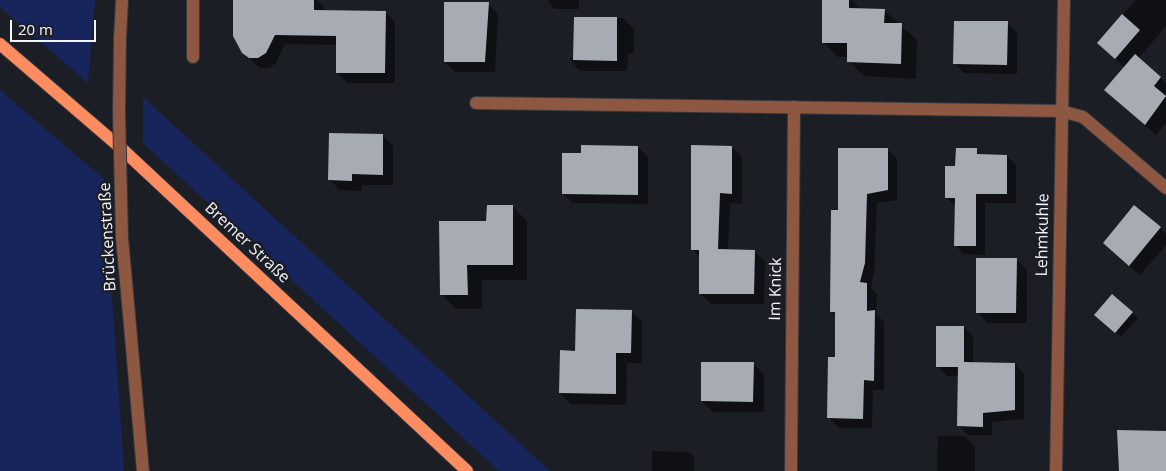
<!DOCTYPE html>
<html>
<head>
<meta charset="utf-8">
<style>
  body { margin:0 }
  #map { position:relative; width:1166px; height:471px; overflow:hidden; background:#1c1e25; font-family:"Open Sans",sans-serif }
  canvas { display:block }
  .scale { position:absolute; left:10px; top:20px; width:86px; height:22px; box-sizing:border-box; border:2px solid #f3f5fa; border-top:0; padding-left:6px; font-size:15px; line-height:18px; white-space:nowrap; color:#f3f5fa; -webkit-text-stroke:4px #1c1e25; paint-order:stroke }
</style>
</head>
<body>
<div id="map">
<canvas width="1166" height="471"></canvas>
<div class="scale">20 m</div>
</div>
<script>
const context = document.querySelector('canvas').getContext('2d');
context.lineJoin = 'round';
function fillPath(path, color) {
  context.fillStyle = color;
  context.fill(path, 'evenodd');
}
function shape(rows) {
  const path = new Path2D();
  for (const r of rows) {
    path.moveTo(r[0], r[1]);
    for (let i = 2; i < r.length; i += 2) path.lineTo(r[i], r[i + 1]);
  }
  return path;
}
function trace(path, color, width, dash) {
  context.strokeStyle = color;
  context.lineWidth = width;
  context.lineCap = dash ? 'butt' : 'round';
  context.setLineDash(dash || []);
  context.stroke(path);
}
function write(font, color, halo, rows, align = 'center') {
  context.font = font + ' "Open Sans",sans-serif';
  context.lineWidth = 5;
  context.setLineDash([]);
  context.textBaseline = 'middle';
  context.strokeStyle = halo;
  context.fillStyle = color;
  for (const [text, x, y, turn = 0] of rows) {
    context.save();
    context.translate(x, y);
    context.rotate((+turn || 0) * Math.PI / 180);
    context.textAlign = isNaN(turn) ? turn : align;
    if (halo) context.strokeText(text, 0, 0);
    context.fillText(text, 0, 0);
    context.restore();
  }
}
fillPath(shape([
  [0,0,95,0,88,83,0,7],
  [0,90,104,179,124,471,0,471],
  [143,97,550,471,499,471,143,143]
]), '#18245c');
fillPath(shape([
  [234,0,317,0,324,7,324,12,385,12,395,22,395,83,347,83,337,72,337,45,285,44,276,63,269,68,260,68,243,52],
  [549,0,579,0,579,9,555,9,549,3],
  [823,0,852,0,862,10,884,10,917,40,916,79,864,76,849,61,849,57,838,57,823,42],
  [1136,0,1166,0,1166,26,1139,58,1166,83,1166,123,1156,135,1106,90,1125,68,1098,43],
  [488,4,498,14,495,72,455,72,445,62],
  [602,18,623,18,634,29,634,53,628,54,627,71,580,71,570,60],
  [1007,23,1017,33,1017,74,964,73,954,63],
  [382,135,393,146,393,185,362,185,362,191,340,190,329,179],
  [638,147,648,157,648,204,573,203,563,194,582,154],
  [732,147,742,157,742,204,730,203,728,250,754,251,765,261,764,304,711,304,700,293,700,258,692,249],
  [887,149,897,159,897,200,877,203,874,273,871,288,877,294,876,314,884,322,884,390,873,390,872,428,839,428,829,418,836,358,837,316,832,312,839,211],
  [976,149,982,156,1007,156,1016,165,1016,203,985,203,985,255,964,254,955,245,956,207,946,197,956,168],
  [512,206,527,221,527,280,482,280,482,309,456,309,441,294,488,222],
  [1160,228,1166,234,1166,245,1140,275,1104,243],
  [1016,259,1027,270,1027,323,988,323,977,312],
  [631,311,642,322,642,363,627,363,626,405,571,404,560,393,576,352],
  [1132,313,1138,318,1121,337,1102,320],
  [964,327,973,337,973,363,1015,364,1024,374,1024,419,992,422,992,435,968,435,959,426,959,376,947,376,937,366],
  [753,363,764,374,764,412,713,412,702,401],
  [938,436,965,436,975,447,975,471,937,471],
  [652,451,689,452,694,457,694,471,652,471]
]), '#0007');
fillPath(shape([
  [233,0,314,0,314,10,386,11,385,73,336,73,336,36,275,35,266,53,258,58,249,58,242,53,233,36],
  [822,0,849,0,849,8,885,9,884,23,902,23,901,64,847,62,847,43,822,43],
  [444,2,489,2,485,62,444,62],
  [1122,14,1140,30,1115,59,1097,43],
  [574,17,617,17,617,61,573,60],
  [954,21,1008,21,1007,65,953,64],
  [1135,54,1161,77,1154,86,1166,96,1145,125,1104,90],
  [329,133,383,134,383,175,352,174,352,181,328,180],
  [581,145,638,146,638,195,562,194,562,153,581,153],
  [691,145,732,146,732,194,720,193,718,249,755,250,754,294,699,294,699,250,691,250],
  [838,148,888,148,888,190,867,194,865,263,860,282,867,283,867,311,875,310,874,381,864,380,863,419,827,418,828,357,835,357,835,312,830,312,831,210,838,210],
  [956,148,977,148,977,154,1007,155,1007,194,976,194,976,246,954,246,955,198,945,198,945,166,955,166],
  [487,205,513,205,513,265,467,265,468,295,440,295,439,221,486,221],
  [1134,205,1161,227,1129,266,1103,243],
  [976,258,1017,258,1016,313,976,313],
  [1112,294,1133,312,1115,333,1094,315],
  [576,309,632,310,631,353,616,353,616,394,559,393,560,350,575,351],
  [936,326,964,326,964,362,1015,363,1015,410,983,413,983,427,957,426,958,367,936,367],
  [701,362,754,362,753,402,701,401],
  [1117,430,1166,431,1166,471,1119,471]
]), '#a7abb4');
const street = shape([
  [120,39,122,0],
  [193,57,193,0],
  [476,103,1061,111,1083,117,1166,188],
  [127,292,143,471],
  [791,471,794,107],
  [1056,471,1064,0]
]);
const primary = shape([
  [0,44,122,149,467,471]
]);
trace(street, '#36383f', 14);
trace(primary, '#36383f', 14);
trace(street, '#8d5742', 12);
trace(primary, '#fe8c61', 12);
const streetBridge = shape([
  [120,39,119,112,122,238,127,292]
]);
trace(streetBridge, '#36383f', 14, []);
trace(streetBridge, '#8d5742', 12);
write('16px', '#f3f5fa', '#1c1e25', [
  ["Lehmkuhle",1043,235,-89],
  ["Brückenstraße",108,237,-93],
  ["Bremer Straße",247,243,43],
  ["Im Knick",776,289,-89]
]);
</script>
</body>
</html>
